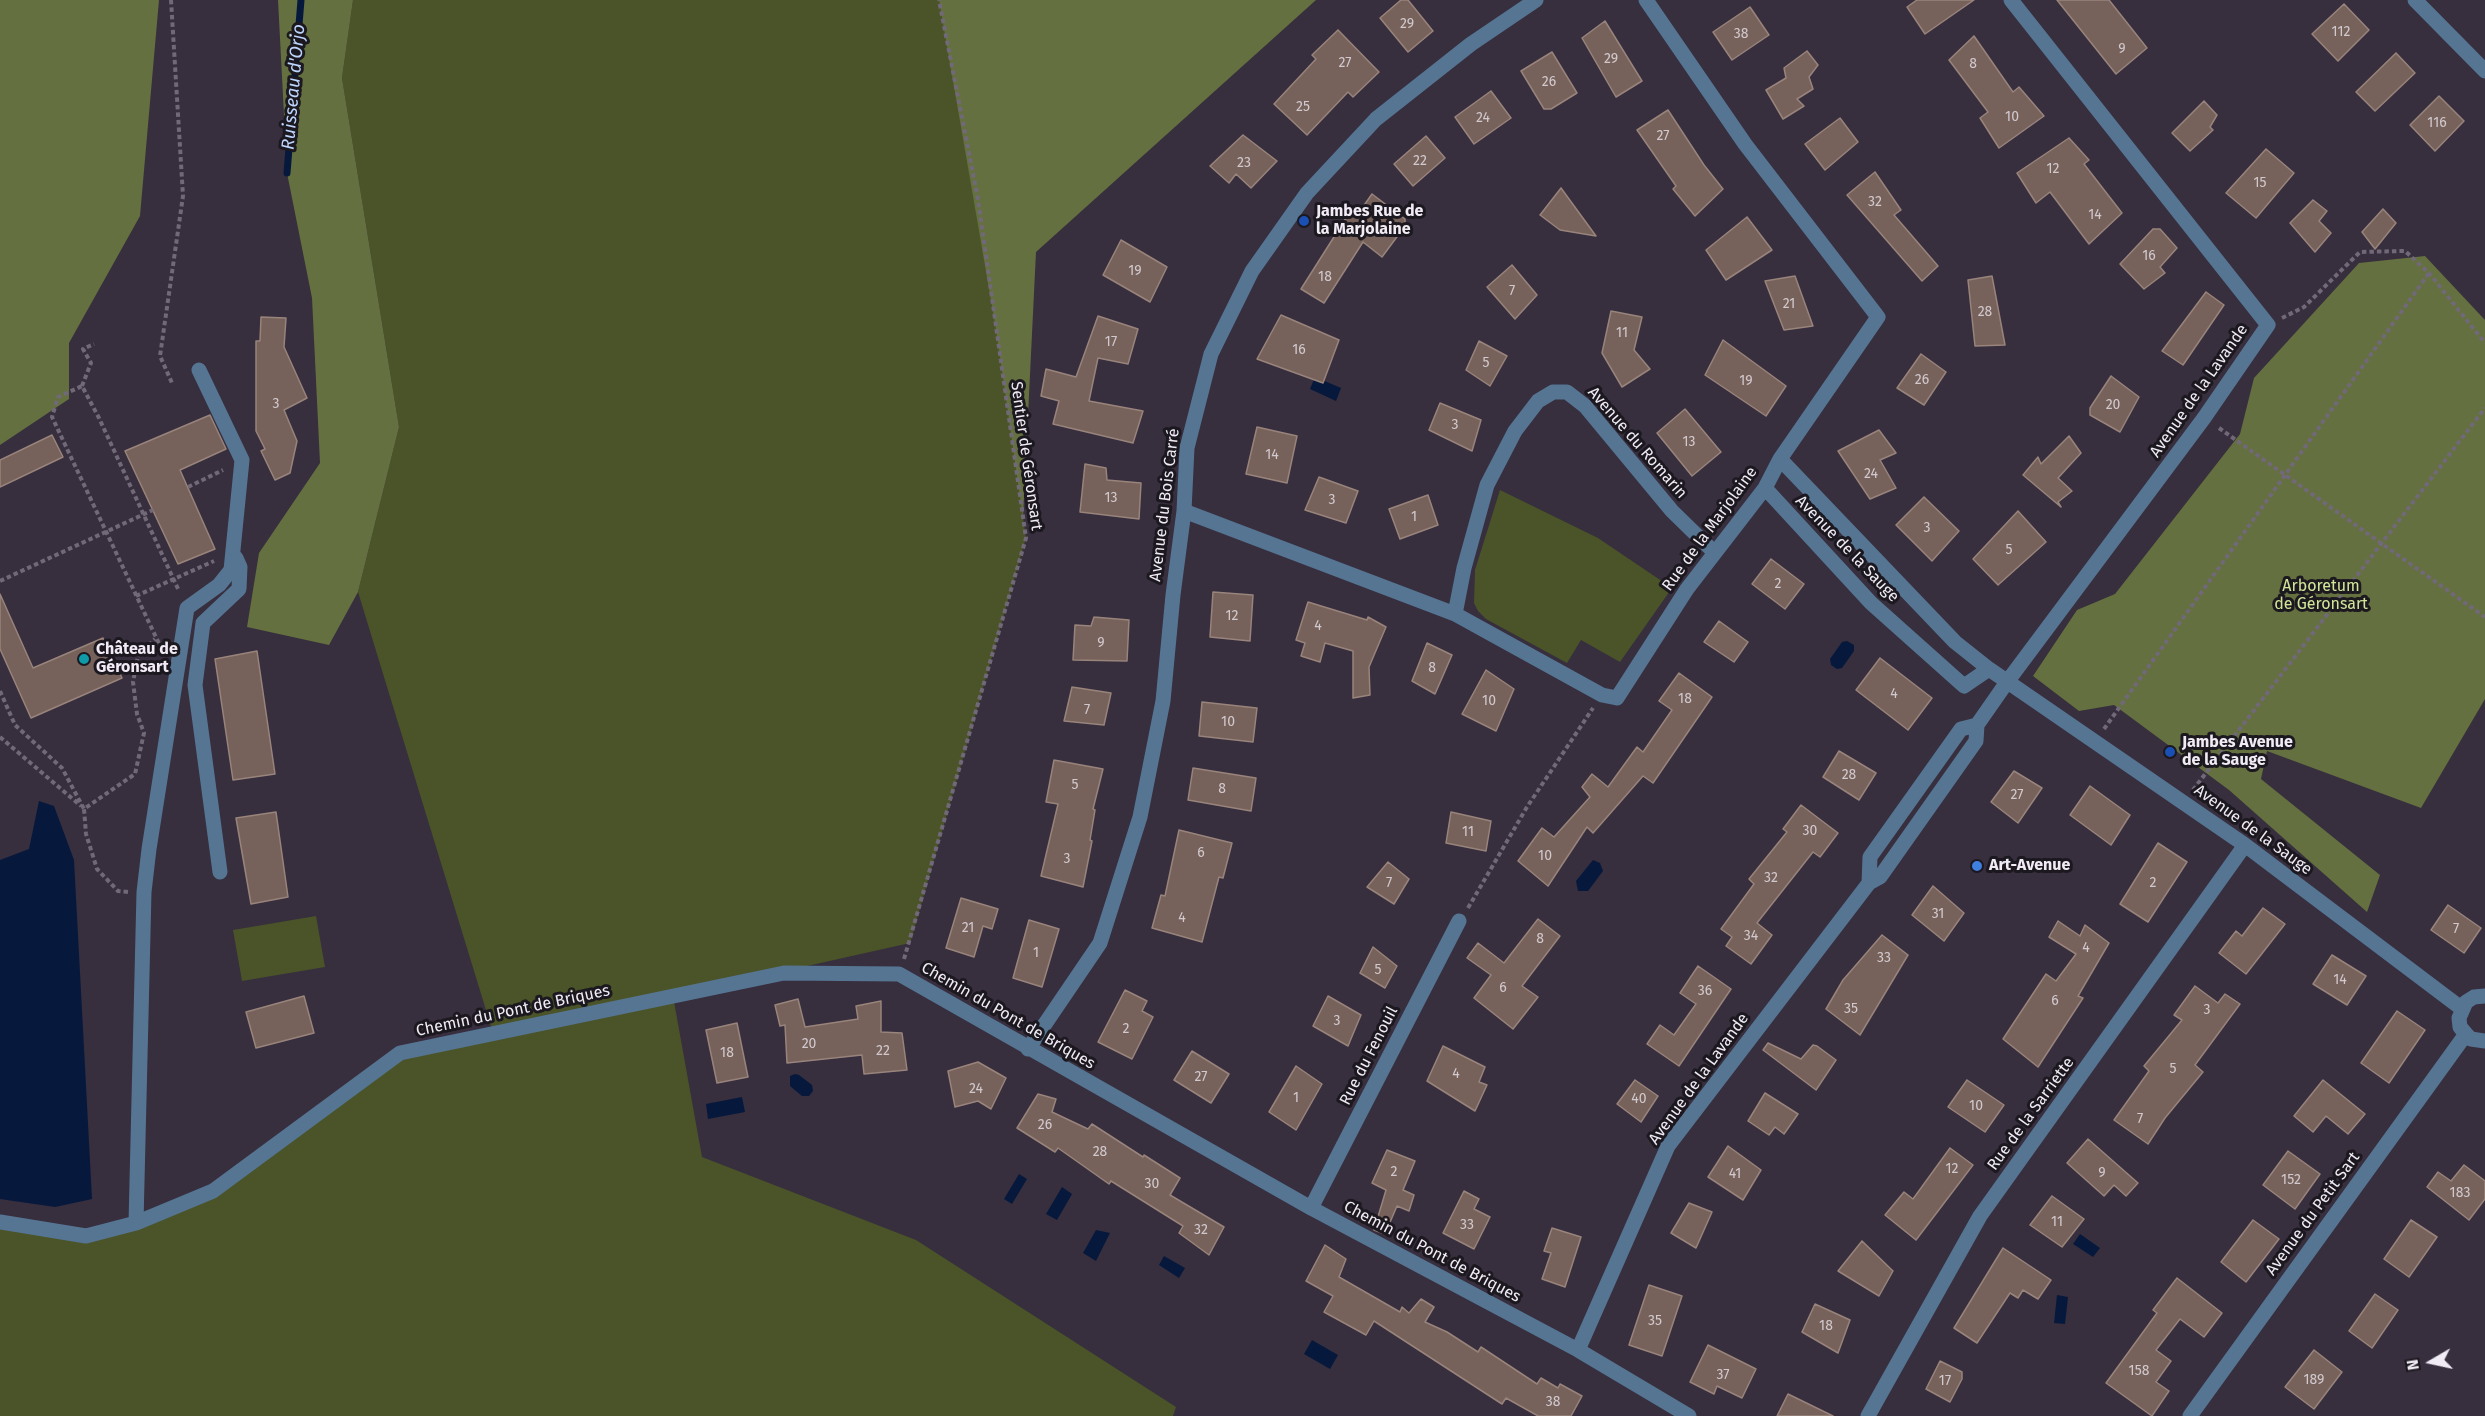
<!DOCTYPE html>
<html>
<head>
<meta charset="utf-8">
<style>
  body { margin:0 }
  #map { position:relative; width:2485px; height:1416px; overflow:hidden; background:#372e3e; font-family:"Fira Sans",sans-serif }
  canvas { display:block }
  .north { position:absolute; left:2401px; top:1332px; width:60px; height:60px; -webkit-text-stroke:4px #1c181f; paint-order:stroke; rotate:261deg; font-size:16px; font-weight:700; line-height:24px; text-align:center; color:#f0ebf5 }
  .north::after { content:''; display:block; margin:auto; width:21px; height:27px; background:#f0ebf5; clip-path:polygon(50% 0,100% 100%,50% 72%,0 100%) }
</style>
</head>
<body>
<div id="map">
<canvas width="2485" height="1416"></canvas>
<div class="north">N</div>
</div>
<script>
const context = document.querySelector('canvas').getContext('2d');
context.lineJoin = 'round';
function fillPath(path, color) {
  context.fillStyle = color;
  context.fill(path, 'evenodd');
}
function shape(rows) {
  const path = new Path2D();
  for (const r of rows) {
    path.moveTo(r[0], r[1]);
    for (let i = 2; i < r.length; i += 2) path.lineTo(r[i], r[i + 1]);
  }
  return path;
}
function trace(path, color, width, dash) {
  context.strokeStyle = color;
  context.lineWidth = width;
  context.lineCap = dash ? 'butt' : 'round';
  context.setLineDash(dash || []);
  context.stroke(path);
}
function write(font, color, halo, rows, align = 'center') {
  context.font = font + ' "Fira Sans",sans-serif';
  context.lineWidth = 6;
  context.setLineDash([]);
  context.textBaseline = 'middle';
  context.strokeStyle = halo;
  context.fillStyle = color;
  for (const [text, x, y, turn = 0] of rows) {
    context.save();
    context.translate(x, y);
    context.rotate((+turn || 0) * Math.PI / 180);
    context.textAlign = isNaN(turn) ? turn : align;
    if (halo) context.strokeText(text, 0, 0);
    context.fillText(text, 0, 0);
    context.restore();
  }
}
fillPath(shape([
  [353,0,939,0,978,199,1026,538,910,943,673,996,702,1157,916,1240,1176,1407,1173,1416,0,1416,0,1222,86,1236,213,1191,400,1053,493,1033,358,592,399,427,342,78],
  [1500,490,1598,538,1672,588,1620,662,1581,640,1567,663,1486,619,1478,611,1474,603,1475,570],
  [316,916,325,967,242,981,233,930]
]), '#4a5428');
fillPath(shape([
  [0,0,159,0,140,216,69,343,69,399,0,445],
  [278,0,353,0,342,78,399,427,358,592,329,645,247,627,259,553,320,463,312,298,287,173],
  [939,0,1316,0,1036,252,1023,518,996,329],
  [2425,256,2485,320,2485,699,2421,808,2267,751,2261,779,2380,875,2367,912,2229,790,2114,705,2079,711,2033,676,2077,610,2115,594,2240,434,2254,378,2359,263]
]), '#64703f');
fillPath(shape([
  [1315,377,1341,388,1336,401,1310,389],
  [1847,641,1854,645,1854,651,1842,668,1837,669,1831,665,1830,659,1842,642],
  [39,801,54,806,74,860,92,1199,55,1207,0,1199,0,860,29,849],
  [1593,860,1600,863,1603,871,1588,891,1578,891,1576,881],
  [795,1074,799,1075,812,1085,813,1091,809,1096,802,1096,790,1086,790,1076],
  [742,1097,745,1112,708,1119,706,1104],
  [1019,1174,1027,1179,1012,1204,1004,1199],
  [1062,1187,1072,1194,1057,1220,1046,1214],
  [1096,1230,1110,1233,1096,1261,1083,1253],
  [2080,1234,2100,1248,2093,1257,2073,1244],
  [1164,1256,1185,1268,1179,1278,1159,1265],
  [2057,1295,2068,1297,2065,1324,2054,1323],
  [1312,1340,1338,1355,1330,1369,1304,1354]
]), '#06193c');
trace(shape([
  [287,173,301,0]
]), '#06193c', 7);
const building = shape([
  [1401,0,1408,0,1433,31,1408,52,1380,18,1401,0],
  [1917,0,1974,0,1925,34,1907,7,1917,0],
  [2057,0,2109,0,2147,48,2116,74,2057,0],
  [2344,4,2369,30,2338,61,2312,34,2344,4],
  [1750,7,1769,35,1732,60,1713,32,1750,7],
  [1605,21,1642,81,1616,97,1582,38,1605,21],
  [1338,30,1379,72,1353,97,1348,92,1307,135,1274,104,1316,59,1312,55,1338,30],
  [1974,36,2013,92,2019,87,2044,116,1999,148,1980,118,1988,112,1949,60,1974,36],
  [1807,51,1818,65,1809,77,1813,89,1797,99,1804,106,1783,119,1766,90,1786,78,1784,68,1807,51],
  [1552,52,1577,93,1551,109,1544,109,1521,71,1552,52],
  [2396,53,2415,73,2375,111,2356,92,2396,53],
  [1491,91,1511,118,1474,144,1455,117,1491,91],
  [2439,96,2464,121,2435,151,2410,125,2439,96],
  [2204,101,2217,115,2210,127,2213,130,2190,151,2172,133,2204,101],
  [1668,110,1704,165,1723,189,1695,216,1673,189,1676,186,1637,130,1668,110],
  [1840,118,1858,142,1825,170,1805,144,1840,118],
  [1243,135,1277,161,1251,188,1236,174,1229,183,1210,166,1243,135],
  [1426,136,1445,158,1413,186,1394,164,1426,136],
  [2069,138,2089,160,2084,164,2122,213,2089,244,2050,192,2036,203,2017,173,2069,138],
  [2266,149,2294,173,2256,218,2226,193,2266,149],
  [1875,172,1901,210,1894,215,1938,266,1922,281,1847,195,1875,172],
  [1561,188,1596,236,1560,230,1540,215,1561,188],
  [1372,194,1405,219,1405,226,1382,257,1363,242,1324,303,1301,289,1353,207,1360,211,1372,194],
  [2313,200,2327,211,2319,221,2331,233,2315,252,2290,223,2313,200],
  [2383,209,2396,223,2375,249,2362,232,2383,209],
  [1747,217,1772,250,1726,280,1706,250,1747,217],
  [2153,229,2160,229,2177,248,2160,267,2165,273,2144,289,2120,264,2153,229],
  [1121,240,1167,267,1150,302,1103,275,1121,240],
  [1512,265,1537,295,1515,319,1487,287,1512,265],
  [1795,276,1813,326,1784,330,1765,281,1795,276],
  [1992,276,2005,345,1975,346,1968,280,1992,276],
  [2206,292,2224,305,2183,365,2162,351,2206,292],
  [1611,311,1642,317,1634,350,1650,369,1622,387,1602,353,1611,311],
  [1281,315,1339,340,1323,383,1257,359,1281,315],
  [1098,316,1138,329,1128,364,1098,358,1089,401,1143,411,1133,443,1053,424,1059,401,1041,396,1046,369,1076,377,1098,316],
  [261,317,286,318,284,347,307,398,284,410,297,441,290,473,275,480,261,451,265,449,256,431,256,341,260,341,261,317],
  [1723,340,1786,386,1766,416,1705,375,1723,340],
  [1479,341,1507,356,1490,386,1466,370,1479,341],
  [1921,354,1946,372,1924,405,1897,388,1921,354],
  [2111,376,2139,397,2120,432,2090,415,2090,408,2111,376],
  [1440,403,1481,420,1472,451,1429,430,1440,403],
  [1685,409,1721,452,1692,476,1657,433,1685,409],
  [210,415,226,449,180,470,215,549,178,564,125,451,210,415],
  [1257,427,1297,436,1287,483,1246,474,1257,427],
  [1879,430,1896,453,1880,460,1896,488,1870,499,1838,451,1879,430],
  [52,435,63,457,0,487,0,460,52,435],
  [2069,436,2081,453,2058,478,2072,491,2058,502,2061,507,2023,475,2038,457,2041,464,2069,436],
  [1085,464,1106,468,1107,480,1141,483,1139,519,1080,512,1085,464],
  [1319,477,1358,491,1346,523,1305,510,1319,477],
  [1428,495,1438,525,1400,539,1389,509,1428,495],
  [1924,497,1959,531,1932,561,1896,525,1924,497],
  [2018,511,2046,542,1998,585,1973,559,2018,511],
  [1771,559,1804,584,1785,609,1752,584,1771,559],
  [1213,592,1253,595,1250,641,1210,637,1213,592],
  [0,594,33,668,103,638,122,678,31,718,0,649,0,594],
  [1308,602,1367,620,1368,617,1386,627,1369,667,1370,695,1353,698,1353,651,1325,643,1320,662,1301,656,1305,643,1296,640,1308,602],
  [1094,617,1129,620,1127,661,1073,660,1075,625,1091,626,1094,617],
  [1719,621,1748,642,1734,662,1704,642,1719,621],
  [1427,643,1452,655,1435,694,1412,681,1427,643],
  [257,651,275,774,233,780,215,659,257,651],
  [1880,658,1932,698,1908,730,1856,690,1880,658],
  [1486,670,1514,689,1496,731,1462,714,1486,670],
  [1679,673,1712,697,1653,783,1643,776,1593,833,1587,827,1548,886,1518,861,1542,828,1554,837,1590,797,1582,787,1592,774,1608,787,1637,747,1643,752,1672,710,1659,701,1679,673],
  [1072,687,1111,693,1104,725,1064,721,1072,687],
  [1202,702,1257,708,1253,742,1199,736,1202,702],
  [1839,751,1876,773,1859,800,1823,777,1839,751],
  [1054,760,1103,769,1093,809,1095,810,1090,840,1092,841,1083,887,1041,876,1058,804,1046,802,1054,760],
  [1193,768,1256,778,1251,811,1188,800,1193,768],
  [2014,771,2042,788,2018,823,1991,802,2014,771],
  [2090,786,2130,815,2111,845,2070,815,2090,786],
  [1801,805,1838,833,1820,857,1813,852,1757,923,1772,935,1751,964,1726,946,1732,937,1721,929,1754,884,1749,879,1787,832,1783,829,1801,805],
  [276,812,288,897,251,904,236,818,276,812],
  [1451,812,1491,821,1486,851,1446,843,1451,812],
  [1179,830,1232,843,1223,878,1219,877,1202,942,1152,928,1161,895,1165,896,1179,830],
  [2158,843,2187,862,2148,922,2120,904,2158,843],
  [1388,862,1409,879,1394,904,1367,887,1388,862],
  [1933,886,1964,913,1944,941,1912,915,1933,886],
  [961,898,998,909,992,929,983,926,974,957,946,948,961,898],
  [2448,905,2481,928,2464,953,2431,930,2448,905],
  [2263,908,2285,924,2246,974,2219,953,2236,931,2242,936,2263,908],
  [1538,919,1560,936,1522,986,1538,997,1513,1029,1474,998,1491,975,1467,958,1478,943,1504,963,1538,919],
  [1029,920,1059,929,1042,987,1013,978,1029,920],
  [2058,921,2080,936,2085,925,2109,943,2078,996,2083,998,2038,1067,2003,1039,2046,974,2056,981,2076,954,2049,937,2058,921],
  [1882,935,1908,955,1860,1035,1826,1009,1843,980,1882,935],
  [1373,947,1397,966,1385,988,1360,973,1373,947],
  [2332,955,2366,976,2347,1005,2313,984,2332,955],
  [1698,966,1731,989,1679,1066,1647,1044,1660,1025,1674,1035,1696,1004,1680,993,1698,966],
  [2195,986,2218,1003,2225,994,2240,1004,2195,1065,2203,1072,2165,1118,2148,1144,2114,1120,2149,1071,2144,1066,2182,1020,2174,1015,2195,986],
  [1125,990,1147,1001,1142,1011,1153,1017,1132,1059,1098,1042,1125,990],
  [304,996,314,1033,256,1048,246,1012,304,996],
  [1328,996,1361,1015,1348,1046,1313,1026,1328,996],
  [798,999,805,1027,858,1019,856,1006,881,1001,881,1032,902,1033,907,1070,864,1074,862,1055,787,1063,785,1025,780,1026,775,1005,798,999],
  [2397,1011,2425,1030,2389,1083,2361,1063,2397,1011],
  [737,1023,748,1077,717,1083,706,1030,737,1023],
  [1768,1043,1801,1059,1813,1045,1817,1046,1836,1060,1816,1090,1763,1050,1768,1043],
  [1443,1046,1485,1067,1479,1082,1487,1085,1475,1111,1427,1081,1443,1046],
  [1192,1051,1229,1074,1211,1103,1174,1080,1192,1051],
  [978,1062,1006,1078,991,1109,978,1101,955,1107,948,1071,978,1062],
  [1296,1066,1322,1084,1296,1130,1269,1112,1296,1066],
  [1635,1080,1658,1096,1641,1122,1617,1104,1635,1080],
  [1967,1080,2004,1105,1985,1132,1948,1107,1967,1080],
  [2323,1080,2365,1114,2348,1134,2326,1116,2313,1132,2294,1116,2323,1080],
  [1765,1093,1798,1114,1784,1134,1775,1127,1769,1135,1748,1121,1765,1093],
  [1038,1094,1056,1099,1052,1112,1088,1129,1092,1124,1143,1157,1144,1155,1180,1178,1170,1195,1224,1227,1209,1255,1179,1233,1183,1226,1111,1181,1109,1184,1058,1148,1055,1152,1017,1128,1038,1094],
  [2088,1139,2138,1183,2126,1196,2114,1185,2104,1196,2067,1163,2088,1139],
  [1728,1146,1761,1170,1743,1200,1708,1177,1728,1146],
  [1950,1148,1973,1165,1916,1240,1885,1215,1904,1192,1913,1199,1950,1148],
  [1387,1150,1415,1161,1403,1190,1414,1195,1409,1211,1397,1206,1385,1234,1374,1230,1386,1190,1372,1183,1387,1150],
  [2288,1151,2320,1174,2295,1209,2263,1185,2288,1151],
  [2464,1165,2485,1181,2485,1199,2469,1220,2427,1187,2438,1172,2451,1181,2464,1165],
  [1464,1191,1479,1199,1474,1209,1490,1217,1474,1249,1443,1233,1464,1191],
  [2052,1196,2084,1219,2062,1247,2030,1225,2052,1196],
  [1689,1203,1712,1212,1696,1248,1671,1233,1689,1203],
  [2253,1220,2279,1239,2246,1282,2221,1262,2253,1220],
  [2411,1220,2437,1237,2409,1277,2384,1259,2411,1220],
  [1552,1228,1581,1237,1565,1287,1542,1279,1551,1253,1544,1251,1552,1228],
  [1862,1241,1893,1271,1879,1296,1838,1271,1862,1241],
  [1325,1245,1346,1259,1339,1277,1400,1312,1402,1307,1409,1313,1421,1299,1434,1307,1425,1322,1447,1332,1478,1352,1481,1347,1537,1384,1541,1378,1558,1388,1560,1384,1582,1396,1571,1416,1538,1416,1506,1398,1502,1404,1374,1321,1366,1335,1324,1312,1333,1296,1306,1281,1325,1245],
  [2003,1248,2051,1280,2038,1299,2023,1290,2018,1298,2010,1293,1977,1343,1954,1328,2003,1248],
  [2177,1278,2222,1313,2204,1337,2180,1319,2156,1350,2171,1361,2156,1382,2169,1391,2152,1416,2106,1383,2157,1313,2153,1310,2177,1278],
  [1649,1285,1682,1296,1662,1356,1629,1345,1649,1285],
  [2375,1294,2398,1310,2372,1348,2349,1331,2375,1294],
  [1815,1304,1850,1320,1838,1353,1802,1332,1815,1304],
  [1708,1345,1756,1369,1742,1398,1717,1386,1714,1394,1690,1382,1708,1345],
  [2314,1350,2342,1372,2314,1409,2285,1387,2314,1350],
  [1940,1361,1962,1372,1962,1379,1950,1402,1926,1389,1940,1361],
  [1788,1394,1833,1416,1777,1416,1788,1394]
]);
fillPath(building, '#76625b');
trace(building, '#99847c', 1.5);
trace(shape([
  [171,0,183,196,160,356,172,383],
  [2282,318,2304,307,2360,252,2405,251,2429,273,2485,343],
  [82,386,91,363,83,349,94,344],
  [2219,428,2485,617],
  [188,487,223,470],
  [0,581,153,510],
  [136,596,214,561],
  [162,650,52,417,58,397,82,386,99,418,179,591],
  [0,691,15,725,62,768,84,809],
  [2104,729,2429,273],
  [0,737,81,806],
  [2193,790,2485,408],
  [128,892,118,891,97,869,86,834,84,809,135,774,144,733,137,714,133,682,138,656,155,639],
  [1468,908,1527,807,1593,708],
  [904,959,1026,538,978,199,939,0]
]), '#716977', 4, [4.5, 3]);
trace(shape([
  [2415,0,2485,71],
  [1780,459,1955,642,1989,669,2245,845,2461,1008],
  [1765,488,1871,603,1964,686,1989,669],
  [1184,511,1455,614,1602,695,1617,698,1687,589,1765,488,1780,459,1878,317,1745,144,1646,0],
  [1455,614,1464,568,1487,485,1515,431,1538,401,1553,392,1567,392,1585,406,1672,511,1714,552],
  [1977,725,1961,729,1870,857,1869,883,1880,877,1976,741,1977,725,2007,682,2204,418,2268,325,2011,0],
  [220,872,195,685,203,623,239,589,240,567,236,558],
  [2485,996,2474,997,2466,1002,2459,1018,2460,1027,2466,1034,2471,1039,2485,1041],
  [1028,1049,1100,943,1140,817,1163,701,1173,595,1184,511,1187,448,1211,354,1252,271,1307,193,1376,119,1471,44,1536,0],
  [1311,1208,1459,921],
  [0,1222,86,1236,136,1223,213,1191,400,1053,784,973,899,974,1311,1208,1578,1350,1689,1416],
  [136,1223,144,892,149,849,187,608,219,585,231,570,242,460,199,370],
  [1578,1350,1668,1146,1869,883],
  [1868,1416,1980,1216,2245,845],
  [2190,1416,2466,1034]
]), '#557593', 15);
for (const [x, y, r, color] of [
  [1304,221,6,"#1a4fb4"],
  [84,659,6,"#0f9aa8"],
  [2170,752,6,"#1a4fb4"],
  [1977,866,6,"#3f7fe0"]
]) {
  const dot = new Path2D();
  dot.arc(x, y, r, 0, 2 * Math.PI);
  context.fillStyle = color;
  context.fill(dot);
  trace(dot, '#1c181f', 2);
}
write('14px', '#d2c9ce', null, [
  ["29",1407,24],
  ["112",2341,32],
  ["38",1741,34],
  ["9",2122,49],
  ["29",1611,59],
  ["27",1345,63],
  ["8",1973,64],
  ["26",1549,82],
  ["25",1303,107],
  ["10",2012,117],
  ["24",1483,118],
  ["116",2437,123],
  ["27",1663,136],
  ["22",1420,161],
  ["23",1244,163],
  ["12",2053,169],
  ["15",2260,183],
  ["32",1875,202],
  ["14",2095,215],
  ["16",2149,256],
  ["19",1135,271],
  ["18",1325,277],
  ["7",1512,291],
  ["21",1789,304],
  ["28",1985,312],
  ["11",1622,333],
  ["17",1111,342],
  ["16",1299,350],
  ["5",1486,363],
  ["26",1922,380],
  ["19",1746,381],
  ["3",276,404],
  ["20",2113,405],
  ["3",1455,425],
  ["13",1689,442],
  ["14",1272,455],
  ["24",1871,474],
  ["13",1111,498],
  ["3",1332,500],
  ["1",1414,517],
  ["3",1927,528],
  ["5",2009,550],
  ["2",1778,584],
  ["12",1232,616],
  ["4",1318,626],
  ["9",1101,643],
  ["8",1432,668],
  ["4",1894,694],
  ["18",1685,699],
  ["10",1489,701],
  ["7",1087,710],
  ["10",1228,722],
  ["28",1849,775],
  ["5",1075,785],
  ["8",1222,789],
  ["27",2017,795],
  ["30",1810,831],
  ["11",1468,832],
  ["6",1201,853],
  ["10",1545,856],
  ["3",1067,859],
  ["32",1771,878],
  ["7",1389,883],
  ["2",2153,883],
  ["31",1938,914],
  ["4",1182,918],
  ["21",968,928],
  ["7",2456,929],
  ["34",1751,936],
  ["8",1540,939],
  ["4",2086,948],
  ["1",1036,953],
  ["33",1884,958],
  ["5",1378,970],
  ["14",2340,980],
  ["6",1503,988],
  ["36",1705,991],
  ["6",2055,1001],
  ["35",1851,1009],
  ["3",2207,1010],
  ["3",1337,1021],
  ["2",1126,1029],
  ["20",809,1044],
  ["22",883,1051],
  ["18",727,1053],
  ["5",2173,1069],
  ["4",1456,1074],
  ["27",1201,1077],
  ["24",976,1089],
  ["1",1296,1098],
  ["40",1639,1099],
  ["10",1976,1106],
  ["7",2140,1119],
  ["26",1045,1125],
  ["28",1100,1152],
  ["12",1952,1169],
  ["2",1394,1172],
  ["9",2102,1173],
  ["41",1735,1174],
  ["152",2291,1180],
  ["30",1152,1184],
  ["183",2460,1193],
  ["11",2057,1222],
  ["33",1467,1225],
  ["32",1201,1230],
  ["35",1655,1321],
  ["18",1826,1326],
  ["158",2139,1371],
  ["37",1723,1375],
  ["189",2314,1380],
  ["17",1945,1381],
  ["38",1553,1402]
]);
write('bold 16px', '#f0ebf5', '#1c181f', [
  ["Jambes Rue de",1316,212],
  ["la Marjolaine",1316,230],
  ["Château de",96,650],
  ["Géronsart",96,668],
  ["Jambes Avenue",2182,743],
  ["de la Sauge",2182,761],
  ["Art-Avenue",1989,866]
], 'left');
write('16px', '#f0ebf5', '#1c181f', [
  ["Avenue de la Lavande",2199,391,-55],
  ["Avenue du Romarin",1637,443,49],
  ["Sentier de Géronsart",1026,456,82],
  ["Avenue du Bois Carré",1165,505,-83],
  ["Rue de la Marjolaine",1710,529,-54],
  ["Avenue de la Sauge",1847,549,46],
  ["Avenue de la Sauge",2253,830,36],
  ["Chemin du Pont de Briques",513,1011,-12],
  ["Chemin du Pont de Briques",1008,1016,30],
  ["Rue du Fenouil",1369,1056,-63],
  ["Avenue de la Lavande",1699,1079,-54],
  ["Rue de la Sarriette",2031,1114,-54],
  ["Avenue du Petit Sart",2313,1214,-54],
  ["Chemin du Pont de Briques",1432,1252,28]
]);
write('16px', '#d2e698', '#1c181f', [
  ["Arboretum",2321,587],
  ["de Géronsart",2321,605]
]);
write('italic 18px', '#bed6fe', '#1c181f', [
  ["Ruisseau d'Orjo",294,87,-85]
]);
</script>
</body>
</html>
